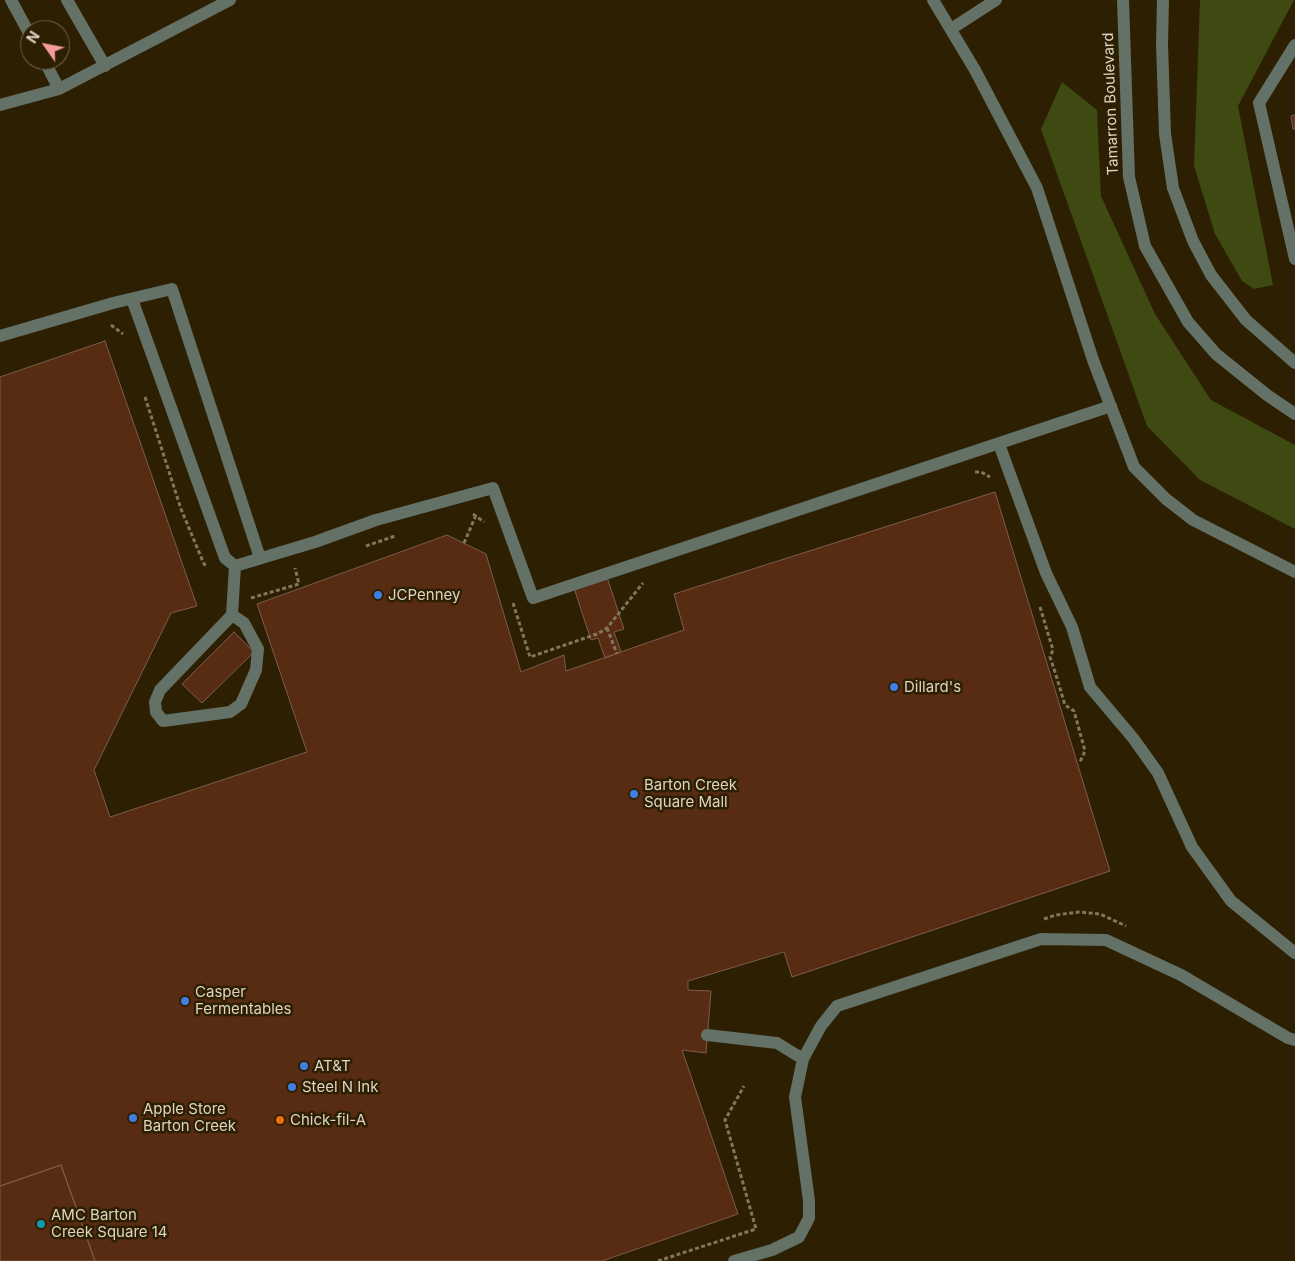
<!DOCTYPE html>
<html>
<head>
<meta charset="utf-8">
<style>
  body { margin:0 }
  #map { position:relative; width:1295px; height:1261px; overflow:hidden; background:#2d1f02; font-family:Inter,sans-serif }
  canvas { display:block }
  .north { position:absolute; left:20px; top:20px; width:50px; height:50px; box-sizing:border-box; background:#2d1f02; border:1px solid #736750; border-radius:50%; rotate:303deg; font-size:14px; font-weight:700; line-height:20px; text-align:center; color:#ddd4c4 }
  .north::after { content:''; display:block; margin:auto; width:18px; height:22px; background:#f59b9e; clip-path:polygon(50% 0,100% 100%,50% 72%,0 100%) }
</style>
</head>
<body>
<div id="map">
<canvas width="1295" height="1261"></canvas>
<div class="north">N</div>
</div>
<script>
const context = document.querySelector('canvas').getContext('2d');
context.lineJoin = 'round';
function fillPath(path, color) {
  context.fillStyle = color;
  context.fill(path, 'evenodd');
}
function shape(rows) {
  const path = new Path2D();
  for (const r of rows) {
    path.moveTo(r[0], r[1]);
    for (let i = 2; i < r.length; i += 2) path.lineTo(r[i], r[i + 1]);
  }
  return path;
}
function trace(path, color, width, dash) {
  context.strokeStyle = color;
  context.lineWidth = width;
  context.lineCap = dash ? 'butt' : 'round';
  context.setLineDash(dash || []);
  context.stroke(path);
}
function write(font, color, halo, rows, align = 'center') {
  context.font = font + ' Inter,sans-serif';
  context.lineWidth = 5;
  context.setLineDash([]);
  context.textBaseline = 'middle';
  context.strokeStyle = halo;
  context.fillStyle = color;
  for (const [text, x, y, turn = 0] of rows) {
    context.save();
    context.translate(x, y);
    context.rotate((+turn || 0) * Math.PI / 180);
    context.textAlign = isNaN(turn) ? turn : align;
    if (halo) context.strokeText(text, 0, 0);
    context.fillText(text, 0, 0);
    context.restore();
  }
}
fillPath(shape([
  [1200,0,1294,0,1238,106,1273,285,1254,289,1242,281,1215,234,1194,166],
  [1062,82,1097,110,1101,196,1155,314,1211,400,1295,445,1295,529,1200,480,1147,426,1041,129]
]), '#3e4a11');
const building = shape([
  [1295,115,1295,129,1293,129,1291,116,1295,115],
  [105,341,197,606,171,613,94,770,110,817,307,752,257,604,447,535,486,554,521,672,564,655,566,671,684,630,674,594,995,492,1110,871,792,977,784,952,688,981,688,990,711,991,706,1053,682,1050,738,1214,602,1261,95,1261,61,1165,0,1186,0,377,105,341],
  [607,577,624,629,614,632,621,652,605,658,598,638,591,640,574,588,607,577],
  [234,632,254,652,202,703,182,684,234,632],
  [61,1165,95,1261,0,1261,0,1186,61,1165]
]);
fillPath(building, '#582b13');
trace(building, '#7d5d4d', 1);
trace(shape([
  [111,325,123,334],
  [145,397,181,509,204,564,207,566],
  [975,472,981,472,990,477],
  [473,514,484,522],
  [464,543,476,515],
  [366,546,395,536],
  [251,598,299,584,295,568],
  [513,603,530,657,597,634,607,628,643,583],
  [1040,607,1053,650,1050,657,1055,672,1065,705,1074,711,1085,751,1080,762],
  [607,628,617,654],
  [1044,919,1056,915,1079,912,1100,914,1126,926],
  [658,1261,756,1229,725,1120,744,1086]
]), '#82765f', 3, [4, 2.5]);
trace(shape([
  [11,0,30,35],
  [67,0,105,66],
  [933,0,975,70,1037,188,1093,360,1134,467,1166,499,1193,520,1295,572],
  [1123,0,1129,177,1145,246,1188,322,1216,354,1267,395,1295,414],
  [1163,0,1162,44,1165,134,1173,188,1193,241,1211,275,1246,320,1295,363],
  [951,29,996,0],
  [1295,45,1259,103,1295,259],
  [44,60,59,89],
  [0,105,59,89,230,0],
  [132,299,225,558,235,566,315,542,376,520,493,488,533,598,1111,406],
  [0,336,113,303,172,289,260,558],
  [999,444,1046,573,1072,627,1090,687,1133,738,1158,773,1192,847,1231,901,1295,953],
  [232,615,244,623,258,649,256,670,241,704,230,712,163,721,156,712,155,702,160,690,232,615,235,566],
  [707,1035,777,1043,803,1059],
  [734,1261,772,1250,799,1237,809,1218,809,1201,795,1097,803,1059,821,1026,837,1006,1041,939,1106,940,1181,975,1288,1038,1295,1040]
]), '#647166', 12);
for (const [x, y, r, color] of [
  [378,595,5,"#3f7fe0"],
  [894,687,5,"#3f7fe0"],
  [634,794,5,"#3f7fe0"],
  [185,1001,5,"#3f7fe0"],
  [304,1066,5,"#3f7fe0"],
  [292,1087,5,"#3f7fe0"],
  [133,1118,5,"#3f7fe0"],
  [280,1120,5,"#e8710a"],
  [41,1224,5,"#0f9aa8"]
]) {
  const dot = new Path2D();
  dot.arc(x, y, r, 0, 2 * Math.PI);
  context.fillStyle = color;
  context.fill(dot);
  trace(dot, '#2d1f02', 2);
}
write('15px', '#ddd4c4', '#2d1f02', [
  ["Tamarron Boulevard",1111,104,-92]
]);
write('15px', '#ddd4c4', '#2d1f02', [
  ["JCPenney",388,595],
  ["Dillard's",904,687],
  ["Barton Creek",644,785],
  ["Square Mall",644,802],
  ["Casper",195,992],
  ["Fermentables",195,1009],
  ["AT&T",314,1066],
  ["Steel N Ink",302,1087],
  ["Apple Store",143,1109],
  ["Barton Creek",143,1126],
  ["Chick-fil-A",290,1120],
  ["AMC Barton",51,1215],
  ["Creek Square 14",51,1232]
], 'left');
</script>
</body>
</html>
